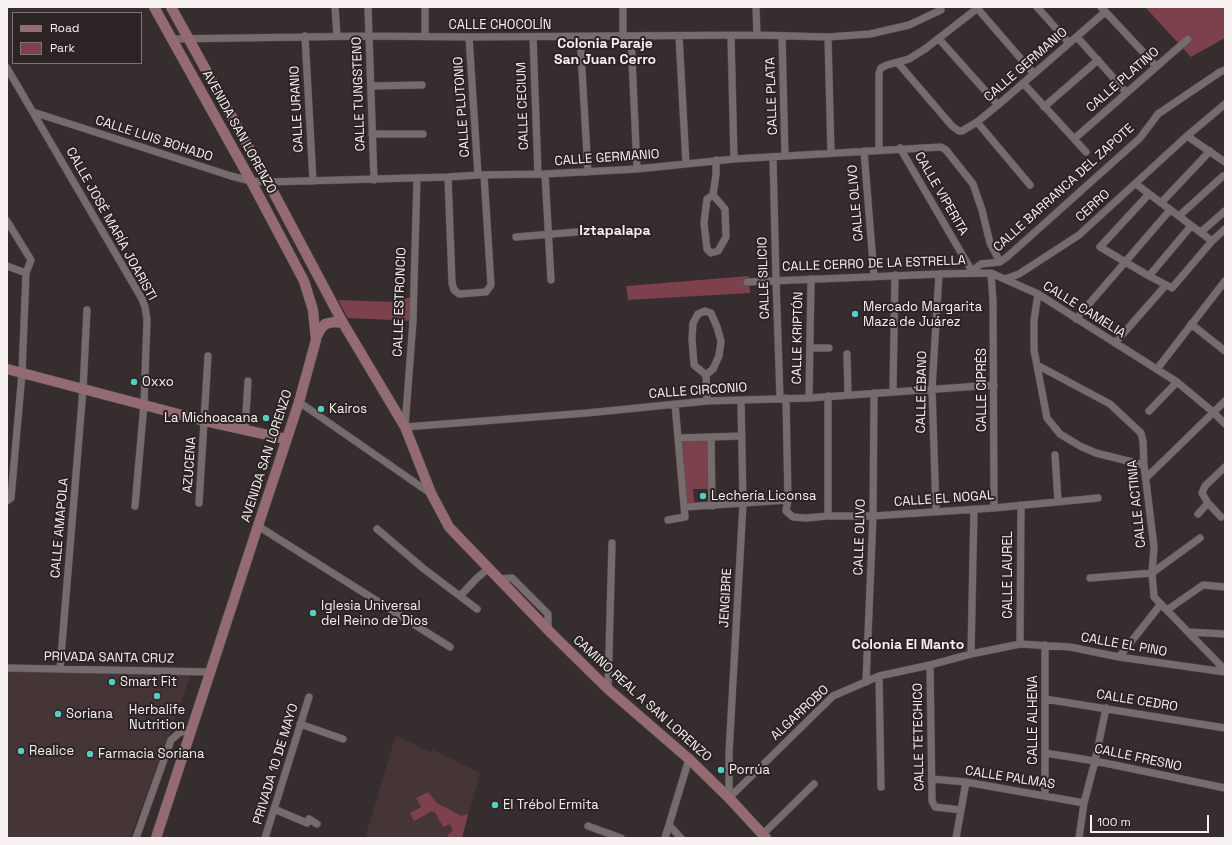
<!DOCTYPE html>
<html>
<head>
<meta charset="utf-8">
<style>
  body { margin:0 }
  #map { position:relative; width:1232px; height:845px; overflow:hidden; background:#362d2e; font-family:"Space Grotesk",sans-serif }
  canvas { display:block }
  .frame { position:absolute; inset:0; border:8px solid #f6f0f0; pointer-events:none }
  .legend { position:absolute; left:12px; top:12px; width:130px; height:52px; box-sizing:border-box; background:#2c2324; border:1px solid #7d7576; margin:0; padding:5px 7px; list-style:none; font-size:12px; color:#f6f0f0 }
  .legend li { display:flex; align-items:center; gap:8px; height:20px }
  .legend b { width:20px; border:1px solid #7d7576 }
  .scale { position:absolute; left:1090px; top:815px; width:119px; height:18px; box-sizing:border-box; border:2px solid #f6f0f0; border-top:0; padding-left:5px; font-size:12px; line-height:14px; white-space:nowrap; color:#f6f0f0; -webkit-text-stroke:3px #2c2324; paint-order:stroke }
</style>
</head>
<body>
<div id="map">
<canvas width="1232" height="845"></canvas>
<div class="frame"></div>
<ul class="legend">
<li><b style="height:5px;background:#946a73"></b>Road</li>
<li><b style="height:11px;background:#7c414d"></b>Park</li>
</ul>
<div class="scale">100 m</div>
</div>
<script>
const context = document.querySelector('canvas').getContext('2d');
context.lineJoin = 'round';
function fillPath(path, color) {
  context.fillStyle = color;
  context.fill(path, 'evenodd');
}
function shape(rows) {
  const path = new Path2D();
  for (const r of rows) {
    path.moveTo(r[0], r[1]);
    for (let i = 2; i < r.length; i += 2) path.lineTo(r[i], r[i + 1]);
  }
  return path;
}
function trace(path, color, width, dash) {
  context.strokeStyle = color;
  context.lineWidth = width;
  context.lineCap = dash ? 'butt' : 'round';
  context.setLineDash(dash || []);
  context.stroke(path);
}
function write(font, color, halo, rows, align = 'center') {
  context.font = font + ' "Space Grotesk",sans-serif';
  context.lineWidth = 4;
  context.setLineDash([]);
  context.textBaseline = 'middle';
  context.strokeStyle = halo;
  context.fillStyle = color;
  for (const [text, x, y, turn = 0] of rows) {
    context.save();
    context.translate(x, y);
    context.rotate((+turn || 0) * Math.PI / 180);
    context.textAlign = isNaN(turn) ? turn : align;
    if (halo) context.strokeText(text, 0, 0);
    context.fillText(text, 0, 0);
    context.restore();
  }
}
fillPath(shape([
  [7,669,191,673,178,711,130,838,7,838],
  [396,735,431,753,433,750,480,773,462,838,365,838]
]), '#453537');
fillPath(shape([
  [1145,7,1225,7,1225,38,1191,57],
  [749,276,750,293,628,300,626,286],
  [414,296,413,321,348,318,338,300,395,302],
  [711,437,712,489,693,489,695,507,684,507,678,438],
  [428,792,437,803,461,816,468,814,462,838,449,838,447,835,453,831,450,824,443,827,435,812,433,813,432,811,414,821,410,813,421,807,416,798]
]), '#7c414d');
const street = shape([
  [335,7,337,36],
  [368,7,374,180],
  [425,7,425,37],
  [623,7,623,37],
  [756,7,757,35],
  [1037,7,1069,43],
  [1101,7,1156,66],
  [977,8,1034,74],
  [305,36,313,181],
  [580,36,588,172],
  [679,36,686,164],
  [731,36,734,159],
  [782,36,785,156],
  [469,37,478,175],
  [533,37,538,174],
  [631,37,637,169],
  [828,37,831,153],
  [1077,37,1126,92],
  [172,39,368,36,469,37,757,35,828,37,870,34,909,25,941,10],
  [939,39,998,105],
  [898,63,952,126,959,131,962,131,977,122,998,105,1105,12],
  [7,68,142,299,145,307,147,320,144,404,135,506],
  [1023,83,1086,152],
  [371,86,422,85],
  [1044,107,1098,60],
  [33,112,231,176,251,181,268,182,448,177,478,175,545,174,637,169,734,159,941,147,946,150,973,184,982,210,990,243,1000,262],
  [977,122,1030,185],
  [372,134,423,134],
  [1187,136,1225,162],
  [1074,139,1188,39],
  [900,148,973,273],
  [879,150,879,73,881,68,887,65,909,59,925,49,979,7],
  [864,151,874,276],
  [773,157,776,280,780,398],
  [545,174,551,280],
  [448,177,452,283,454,290,459,294,486,292,491,285,484,175],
  [417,178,413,321,405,427,587,413,707,401,809,398,994,385],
  [1136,184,1212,241],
  [1149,194,1100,247,1149,276,1172,288,1212,241,1225,229],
  [713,195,707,199,704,223,707,249,711,253,718,251,726,237,725,209,713,195,716,174,716,160],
  [1161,203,1210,151],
  [1179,216,1223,176],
  [7,221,31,260,26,273,22,373,11,498,7,501],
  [1201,232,1225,211],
  [516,237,601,230],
  [7,266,26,273],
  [973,273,977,267,981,264,1000,262,1007,257,1140,138,1158,114,1220,72,1225,70],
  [991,273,993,301,994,508],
  [1149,276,1191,226],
  [1005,279,1019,274,1079,235,1187,136,1225,104],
  [747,282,939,274,991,273,1038,294,1177,382,1213,412,1225,424],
  [1038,294,1034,320,1034,350,1047,418,1060,434,1080,446,1096,453,1144,465],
  [1076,319,1170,210],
  [1191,324,1225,351],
  [1115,343,1166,285],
  [810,348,829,348],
  [847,354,848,395],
  [1037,365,1110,404,1141,433,1143,441,1144,465,1154,547,1152,573,1154,597,1225,670],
  [1157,369,1225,281],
  [706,375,694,365,692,339,693,323,698,314,705,311,711,313,717,327,721,341,719,356,713,369,706,375,707,401],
  [893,391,895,275],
  [828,396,828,516],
  [786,398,788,500,786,511,793,517,806,518,828,516,873,516,994,508,1098,498],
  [809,398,811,279],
  [299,402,430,493],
  [1149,411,1177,382],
  [245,430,248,381],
  [711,437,712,506],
  [678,438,742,436],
  [1055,455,1058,501],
  [1146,478,1225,401],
  [199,503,208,356],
  [684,507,788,500],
  [936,511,932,389,939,274],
  [1198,514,1208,503],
  [1221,517,1208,503,1202,493,1205,486,1225,467],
  [668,520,685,517,675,404],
  [258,526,450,647],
  [377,529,424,569,477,609],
  [1090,578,1152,573,1200,538],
  [500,579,512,578,548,614,548,630],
  [460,596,477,578,489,568],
  [1167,610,1203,585,1225,587],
  [1189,632,1225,634],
  [1020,644,1021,505],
  [1045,645,1045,795],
  [971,654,974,509],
  [1119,657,1161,604],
  [930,665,932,801,935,807,961,810],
  [7,668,210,672],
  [60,669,83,389,87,310],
  [879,676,881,787],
  [866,682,873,516,874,393],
  [608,689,612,543],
  [1045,699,1225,728],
  [300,724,343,739],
  [1045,753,1095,761,1225,788],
  [932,779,966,782,1084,803],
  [729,798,833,696,879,676,930,665,971,654,1020,644,1070,647,1119,657,1225,672],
  [729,798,729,753,743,504,741,400],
  [274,809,307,823,309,819,317,824],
  [669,825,681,838],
  [588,826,621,838],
  [763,834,814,784],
  [136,838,171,740,179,733,192,729],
  [265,838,309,697],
  [665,838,689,759],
  [956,838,966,782],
  [1079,838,1084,803,1095,761,1106,708]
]);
const secondary = shape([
  [154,7,251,181,304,281,313,310,316,340,299,402,255,535,156,838],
  [171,7,268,182,343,323,405,427,431,493,449,527,550,632,608,689,689,759,729,798,766,838],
  [316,338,320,330,325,324,334,322,343,323],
  [7,369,205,421,286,439]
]);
trace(street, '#514a4a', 8);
trace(secondary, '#514a4a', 11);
trace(street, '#766b6d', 7);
trace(secondary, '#946a73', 10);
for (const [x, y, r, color] of [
  [855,314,4,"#55cec5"],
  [134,382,4,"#55cec5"],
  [321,409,4,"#55cec5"],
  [266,418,4,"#55cec5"],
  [703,496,4,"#55cec5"],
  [313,613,4,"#55cec5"],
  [112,682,4,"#55cec5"],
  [157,696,4,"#55cec5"],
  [58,714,4,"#55cec5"],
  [21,751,4,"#55cec5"],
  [90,754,4,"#55cec5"],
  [721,770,4,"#55cec5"],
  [495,805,4,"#55cec5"]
]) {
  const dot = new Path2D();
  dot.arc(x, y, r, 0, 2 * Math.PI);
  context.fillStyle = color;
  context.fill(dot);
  trace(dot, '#2c2324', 1.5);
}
write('13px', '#f6f0f0', '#2c2324', [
  ["CALLE CHOCOLÍN",500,25],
  ["CALLE GERMANIO",1026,65,-41],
  ["CALLE PLATINO",1123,80,-41],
  ["CALLE TUNGSTENO",359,94,-92],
  ["CALLE PLATA",772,96,-92],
  ["CALLE CECIUM",523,106,-92],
  ["CALLE PLUTONIO",462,107,-94],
  ["CALLE URANIO",297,109,-93],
  ["AVENIDA SAN LORENZO",239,132,61],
  ["CALLE LUIS BOHADO",154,139,18],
  ["CALLE GERMANIO",607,158,-4],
  ["CALLE BARRANCA DEL ZAPOTE",1064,188,-42],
  ["CALLE VIPERITA",941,194,60],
  ["CALLE OLIVO",856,203,-95],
  ["CERRO",1093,206,-42],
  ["CALLE JOSÉ MARÍA JOARISTI",111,224,61],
  ["CALLE CERRO DE LA ESTRELLA",874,264,-2],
  ["CALLE SILICIO",764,278,-92],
  ["CALLE ESTRONCIO",400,302,-88],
  ["CALLE CAMELIA",1084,310,32],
  ["CALLE KRIPTÓN",798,338,-89],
  ["CALLE CIPRÉS",982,390,-90],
  ["CALLE CIRCONIO",698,391,-4],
  ["CALLE ÉBANO",922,392,-89],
  ["AVENIDA SAN LORENZO",267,456,-72],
  ["AZUCENA",190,465,-86],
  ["CALLE EL NOGAL",944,499,-4],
  ["CALLE ACTINIA",1137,504,-96],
  ["CALLE AMAPOLA",60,528,-85],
  ["CALLE OLIVO",860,537,-88],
  ["CALLE LAUREL",1008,575,-90],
  ["JENGIBRE",726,598,-87],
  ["CALLE EL PINO",1124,645,10],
  ["PRIVADA SANTA CRUZ",109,658,1],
  ["CAMINO REAL A SAN LORENZO",642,699,42],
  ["CALLE CEDRO",1137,701,9],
  ["ALGARROBO",800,713,-43],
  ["CALLE ALHENA",1033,720,-90],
  ["CALLE TETECHICO",919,737,-91],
  ["CALLE FRESNO",1138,758,12],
  ["PRIVADA 10 DE MAYO",276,764,-73],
  ["CALLE PALMAS",1010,778,9]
]);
write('13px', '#f6f0f0', '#2c2324', [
  ["Mercado Margarita",863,307],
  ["Maza de Juárez",863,322],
  ["Oxxo",142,382],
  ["Kairos",329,409],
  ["La Michoacana",258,418,"right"],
  ["Lechería Liconsa",711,496],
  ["Iglesia Universal",321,606],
  ["del Reino de Dios",321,621],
  ["Smart Fit",120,682],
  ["Herbalife",157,710,"center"],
  ["Nutrition",157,725,"center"],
  ["Soriana",66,714],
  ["Realice",29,751],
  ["Farmacia Soriana",98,754],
  ["Porrúa",729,770],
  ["El Trébol Ermita",503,805]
], 'left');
write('bold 14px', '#f6f0f0', '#2c2324', [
  ["Colonia Paraje",605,44],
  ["San Juan Cerro",605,60],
  ["Iztapalapa",615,231],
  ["Colonia El Manto",908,645]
]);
</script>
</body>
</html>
